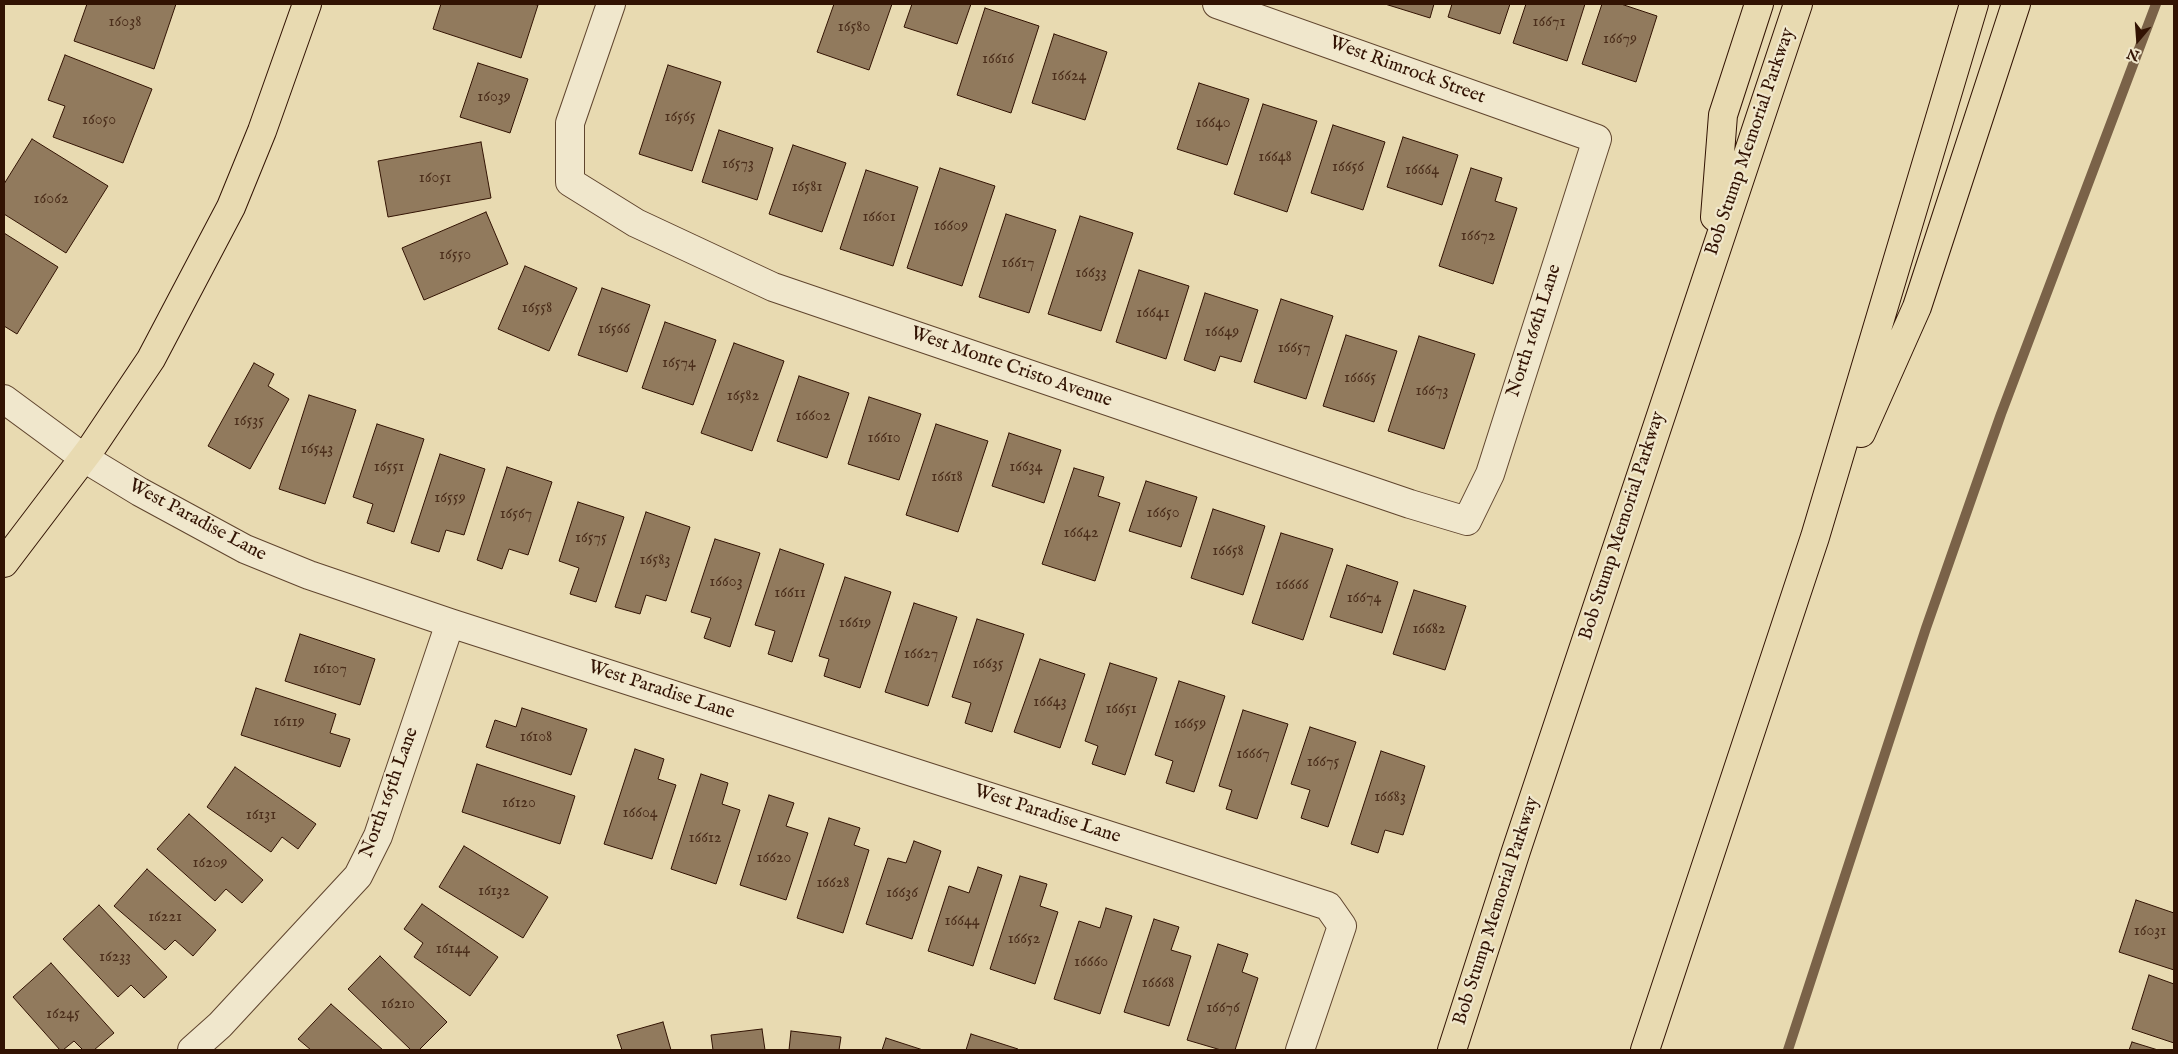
<!DOCTYPE html>
<html>
<head>
<meta charset="utf-8">
<style>
  body { margin:0 }
  #map { position:relative; width:2178px; height:1054px; overflow:hidden; background:#e8dab1; font-family:"IM FELL English",serif }
  canvas { display:block }
  .frame { position:absolute; inset:0; border:5px solid #321303; pointer-events:none }
  .north { position:absolute; left:2113px; top:15px; width:50px; height:50px; -webkit-text-stroke:4px #f0e7cc; paint-order:stroke; rotate:198deg; font-size:14px; font-weight:700; line-height:20px; text-align:center; color:#321303 }
  .north::after { content:''; display:block; margin:auto; width:18px; height:22px; background:#321303; clip-path:polygon(50% 0,100% 100%,50% 72%,0 100%) }
</style>
</head>
<body>
<div id="map">
<canvas width="2178" height="1054"></canvas>
<div class="frame"></div>
<div class="north">N</div>
</div>
<script>
const context = document.querySelector('canvas').getContext('2d');
context.lineJoin = 'round';
function shape(rows) {
  const path = new Path2D();
  for (const r of rows) {
    path.moveTo(r[0], r[1]);
    for (let i = 2; i < r.length; i += 2) path.lineTo(r[i], r[i + 1]);
  }
  return path;
}
function trace(path, color, width, dash) {
  context.strokeStyle = color;
  context.lineWidth = width;
  context.lineCap = dash ? 'butt' : 'round';
  context.setLineDash(dash || []);
  context.stroke(path);
}
function fillPath(path, color) {
  context.fillStyle = color;
  context.fill(path, 'evenodd');
}
function write(font, color, halo, rows, align = 'center') {
  context.font = font + ' "IM FELL English",serif';
  context.lineWidth = 4.5;
  context.setLineDash([]);
  context.textBaseline = 'middle';
  context.strokeStyle = halo;
  context.fillStyle = color;
  for (const [text, x, y, turn = 0] of rows) {
    context.save();
    context.translate(x, y);
    context.rotate((+turn || 0) * Math.PI / 180);
    context.textAlign = isNaN(turn) ? turn : align;
    if (halo) context.strokeText(text, 0, 0);
    context.fillText(text, 0, 0);
    context.restore();
  }
}
trace(shape([
  [1788,1050,1926,628,2001,414,2156,4]
]), '#7a6248', 10);
const building = shape([
  [87,4,176,4,154,69,74,41,87,4],
  [441,4,532,4,538,5,521,58,433,29,441,4],
  [834,4,892,4,869,70,817,52,834,4],
  [912,4,971,4,957,44,904,27,912,4],
  [1385,4,1434,4,1430,18,1385,4],
  [1452,4,1510,4,1500,34,1448,17,1452,4],
  [1526,4,1585,4,1567,61,1513,43,1526,4],
  [1602,4,1621,4,1657,16,1636,82,1582,64,1602,4],
  [985,8,1039,26,1011,113,957,95,985,8],
  [1054,34,1107,52,1085,120,1032,103,1054,34],
  [65,55,152,89,123,163,53,137,65,106,48,100,65,55],
  [478,63,528,79,510,133,460,117,478,63],
  [668,65,721,82,692,171,639,154,668,65],
  [1199,83,1249,99,1227,165,1177,149,1199,83],
  [1263,104,1317,121,1287,212,1234,194,1263,104],
  [1333,125,1385,142,1363,210,1311,193,1333,125],
  [719,130,773,148,757,200,702,182,719,130],
  [1403,137,1458,155,1442,205,1387,187,1403,137],
  [32,139,108,186,66,253,4,214,4,184,32,139],
  [481,142,491,198,388,217,378,161,481,142],
  [793,145,846,163,822,232,769,214,793,145],
  [940,168,995,186,962,286,907,268,940,168],
  [1471,168,1502,178,1495,201,1517,208,1493,284,1439,266,1471,168],
  [866,170,918,187,893,266,840,249,866,170],
  [486,212,508,264,424,300,402,248,486,212],
  [1006,214,1056,230,1029,313,979,297,1006,214],
  [1080,216,1133,233,1101,331,1048,314,1080,216],
  [4,233,58,267,17,334,4,326,4,233],
  [525,266,577,288,549,351,498,329,525,266],
  [1139,270,1189,286,1166,359,1116,342,1139,270],
  [602,288,650,305,627,372,578,355,602,288],
  [1205,293,1258,310,1241,362,1220,356,1215,371,1184,360,1205,293],
  [1281,299,1333,316,1306,399,1254,382,1281,299],
  [665,322,716,340,693,405,642,388,665,322],
  [1346,335,1397,351,1374,422,1323,406,1346,335],
  [1419,336,1475,354,1444,449,1388,431,1419,336],
  [734,343,784,361,752,451,701,433,734,343],
  [254,363,274,374,268,386,289,399,250,469,208,446,254,363],
  [799,376,849,393,827,458,777,441,799,376],
  [309,395,356,410,325,504,279,489,309,395],
  [869,397,921,414,899,480,848,464,869,397],
  [377,424,424,439,394,532,367,523,373,504,353,497,377,424],
  [936,424,988,441,958,532,906,515,936,424],
  [1009,433,1061,450,1044,503,992,486,1009,433],
  [440,454,485,469,464,535,446,530,439,552,411,543,440,454],
  [507,467,552,482,528,555,509,549,502,569,477,560,507,467],
  [1074,468,1104,477,1098,496,1120,503,1095,581,1042,564,1074,468],
  [1146,481,1197,497,1181,547,1129,531,1146,481],
  [578,502,624,517,596,602,570,594,579,568,559,561,578,502],
  [1213,509,1265,526,1243,595,1191,578,1213,509],
  [646,512,690,527,666,601,646,595,640,614,615,607,646,512],
  [1281,533,1333,549,1303,640,1252,623,1281,533],
  [715,539,760,553,730,647,704,638,711,618,691,612,715,539],
  [780,549,824,564,792,662,768,654,775,631,755,625,780,549],
  [1347,565,1398,582,1382,633,1330,617,1347,565],
  [845,577,891,592,860,688,824,676,829,659,819,656,845,577],
  [1414,590,1466,606,1445,670,1393,654,1414,590],
  [914,603,957,617,928,706,885,692,914,603],
  [977,619,1024,634,992,732,965,723,971,703,952,697,977,619],
  [300,634,375,659,360,705,285,681,300,634],
  [1040,659,1085,674,1060,748,1014,732,1040,659],
  [1110,663,1157,678,1125,775,1092,764,1098,746,1085,741,1110,663],
  [1179,681,1225,696,1194,792,1166,783,1173,761,1155,755,1179,681],
  [256,688,336,714,330,733,350,739,340,767,241,735,256,688],
  [522,708,587,729,571,775,486,747,495,720,516,727,522,708],
  [1243,710,1288,724,1257,819,1226,809,1232,790,1219,786,1243,710],
  [1310,727,1356,742,1328,827,1301,818,1310,790,1291,784,1310,727],
  [635,749,664,759,658,779,676,785,652,859,604,844,635,749],
  [1381,751,1425,766,1403,835,1385,830,1378,853,1351,844,1381,751],
  [477,764,575,796,560,844,462,812,477,764],
  [235,767,316,824,298,849,282,837,271,852,207,807,235,767],
  [701,774,728,783,722,804,740,810,716,884,671,869,701,774],
  [769,795,794,803,786,826,808,833,786,900,740,885,769,795],
  [189,814,263,880,242,903,226,889,215,901,157,849,189,814],
  [829,818,860,828,854,845,869,850,843,933,797,918,829,818],
  [914,841,941,851,912,939,866,924,888,858,906,863,914,841],
  [464,846,548,897,523,938,439,887,464,846],
  [978,867,1002,875,973,966,928,951,949,886,969,893,978,867],
  [147,869,216,930,193,956,175,940,165,950,114,906,147,869],
  [1020,876,1047,884,1040,906,1058,912,1035,984,990,969,1020,876],
  [2136,900,2174,913,2174,970,2119,952,2136,900],
  [422,904,498,957,470,996,414,957,423,943,404,929,422,904],
  [99,905,167,977,144,998,131,985,118,997,63,939,99,905],
  [1106,908,1132,916,1100,1014,1054,999,1079,921,1100,928,1106,908],
  [1154,919,1179,927,1171,950,1191,956,1169,1026,1124,1012,1154,919],
  [1218,944,1248,954,1242,972,1258,978,1235,1050,1221,1050,1187,1040,1218,944],
  [380,956,447,1022,419,1050,411,1050,348,989,380,956],
  [51,963,114,1033,94,1050,83,1050,74,1041,63,1050,60,1050,13,997,51,963],
  [2149,975,2174,984,2174,1043,2132,1029,2149,975],
  [331,1004,383,1050,311,1050,298,1039,331,1004],
  [663,1022,671,1050,622,1050,617,1035,663,1022],
  [762,1029,765,1050,713,1050,711,1035,762,1029],
  [791,1031,841,1037,839,1050,789,1050,791,1031],
  [971,1034,1018,1049,1017,1050,966,1050,971,1034],
  [886,1038,923,1050,882,1050,886,1038],
  [2132,1042,2158,1050,2129,1050,2132,1042]
]);
fillPath(building, '#917a5d');
trace(building, '#321303', 1);
const minor = shape([
  [611,4,570,123,570,182,636,223,773,287,1410,504,1467,521,1490,474,1597,139,1217,4],
  [4,399,84,458,140,492,245,549,309,575,450,623,1328,906,1342,926,1300,1050],
  [192,1050,220,1025,358,876,378,836,450,623]
]);
const major = shape([
  [4,563,92,447,151,359,231,207,262,131,307,4]
]);
const highway = shape([
  [1715,217,1723,115,1759,4],
  [1861,433,1917,307,2016,4],
  [1452,1050,1516,851,1798,4],
  [1645,1050,1815,537,1974,4]
]);
trace(minor, '#60452e', 30);
trace(major, '#321303', 30);
trace(highway, '#321303', 30);
trace(minor, '#f0e7cc', 28);
trace(major, '#e8dab1', 28);
trace(highway, '#e8dab1', 28);
write('16px', '#4a2d1a', null, [
  ["16038",125,23],
  ["16671",1549,23],
  ["16580",854,28],
  ["16679",1620,40],
  ["16616",998,60],
  ["16624",1069,77],
  ["16039",494,98],
  ["16565",680,118],
  ["16050",99,121],
  ["16640",1213,124],
  ["16648",1275,158],
  ["16573",738,165],
  ["16656",1348,168],
  ["16664",1422,171],
  ["16051",435,179],
  ["16581",807,188],
  ["16062",51,200],
  ["16601",879,218],
  ["16609",951,227],
  ["16672",1478,237],
  ["16550",455,256],
  ["16617",1018,264],
  ["16633",1091,274],
  ["16558",537,309],
  ["16641",1153,314],
  ["16566",614,330],
  ["16649",1222,333],
  ["16657",1294,349],
  ["16574",679,364],
  ["16665",1360,379],
  ["16673",1432,392],
  ["16582",743,397],
  ["16602",813,417],
  ["16535",249,422],
  ["16610",884,439],
  ["16543",317,450],
  ["16551",389,468],
  ["16634",1026,468],
  ["16618",947,478],
  ["16559",450,499],
  ["16650",1163,514],
  ["16567",516,515],
  ["16642",1081,534],
  ["16575",591,539],
  ["16658",1228,552],
  ["16583",655,561],
  ["16603",726,583],
  ["16666",1292,586],
  ["16611",790,594],
  ["16674",1364,599],
  ["16619",855,624],
  ["16682",1429,630],
  ["16627",921,655],
  ["16635",988,665],
  ["16107",330,670],
  ["16643",1050,703],
  ["16651",1121,710],
  ["16119",289,723],
  ["16659",1190,725],
  ["16108",536,738],
  ["16667",1253,755],
  ["16675",1323,763],
  ["16683",1390,798],
  ["16120",519,804],
  ["16604",640,814],
  ["16131",261,816],
  ["16612",705,839],
  ["16620",774,859],
  ["16209",210,864],
  ["16628",833,884],
  ["16132",494,892],
  ["16636",902,894],
  ["16221",165,918],
  ["16644",962,922],
  ["16031",2150,932],
  ["16652",1024,940],
  ["16144",453,950],
  ["16233",115,958],
  ["16660",1091,963],
  ["16668",1158,984],
  ["16210",398,1005],
  ["16676",1223,1009],
  ["16245",63,1015]
]);
write('19px', '#321303', '#f0e7cc', [
  ["West Rimrock Street",1407,71,20],
  ["Bob Stump Memorial Parkway",1751,142,-71],
  ["North 166th Lane",1535,331,-72],
  ["West Monte Cristo Avenue",1011,368,19],
  ["West Paradise Lane",197,521,28],
  ["Bob Stump Memorial Parkway",1623,526,-72],
  ["West Paradise Lane",661,691,18],
  ["North 165th Lane",390,793,-70],
  ["West Paradise Lane",1047,815,18],
  ["Bob Stump Memorial Parkway",1497,911,-72]
]);
</script>
</body>
</html>
